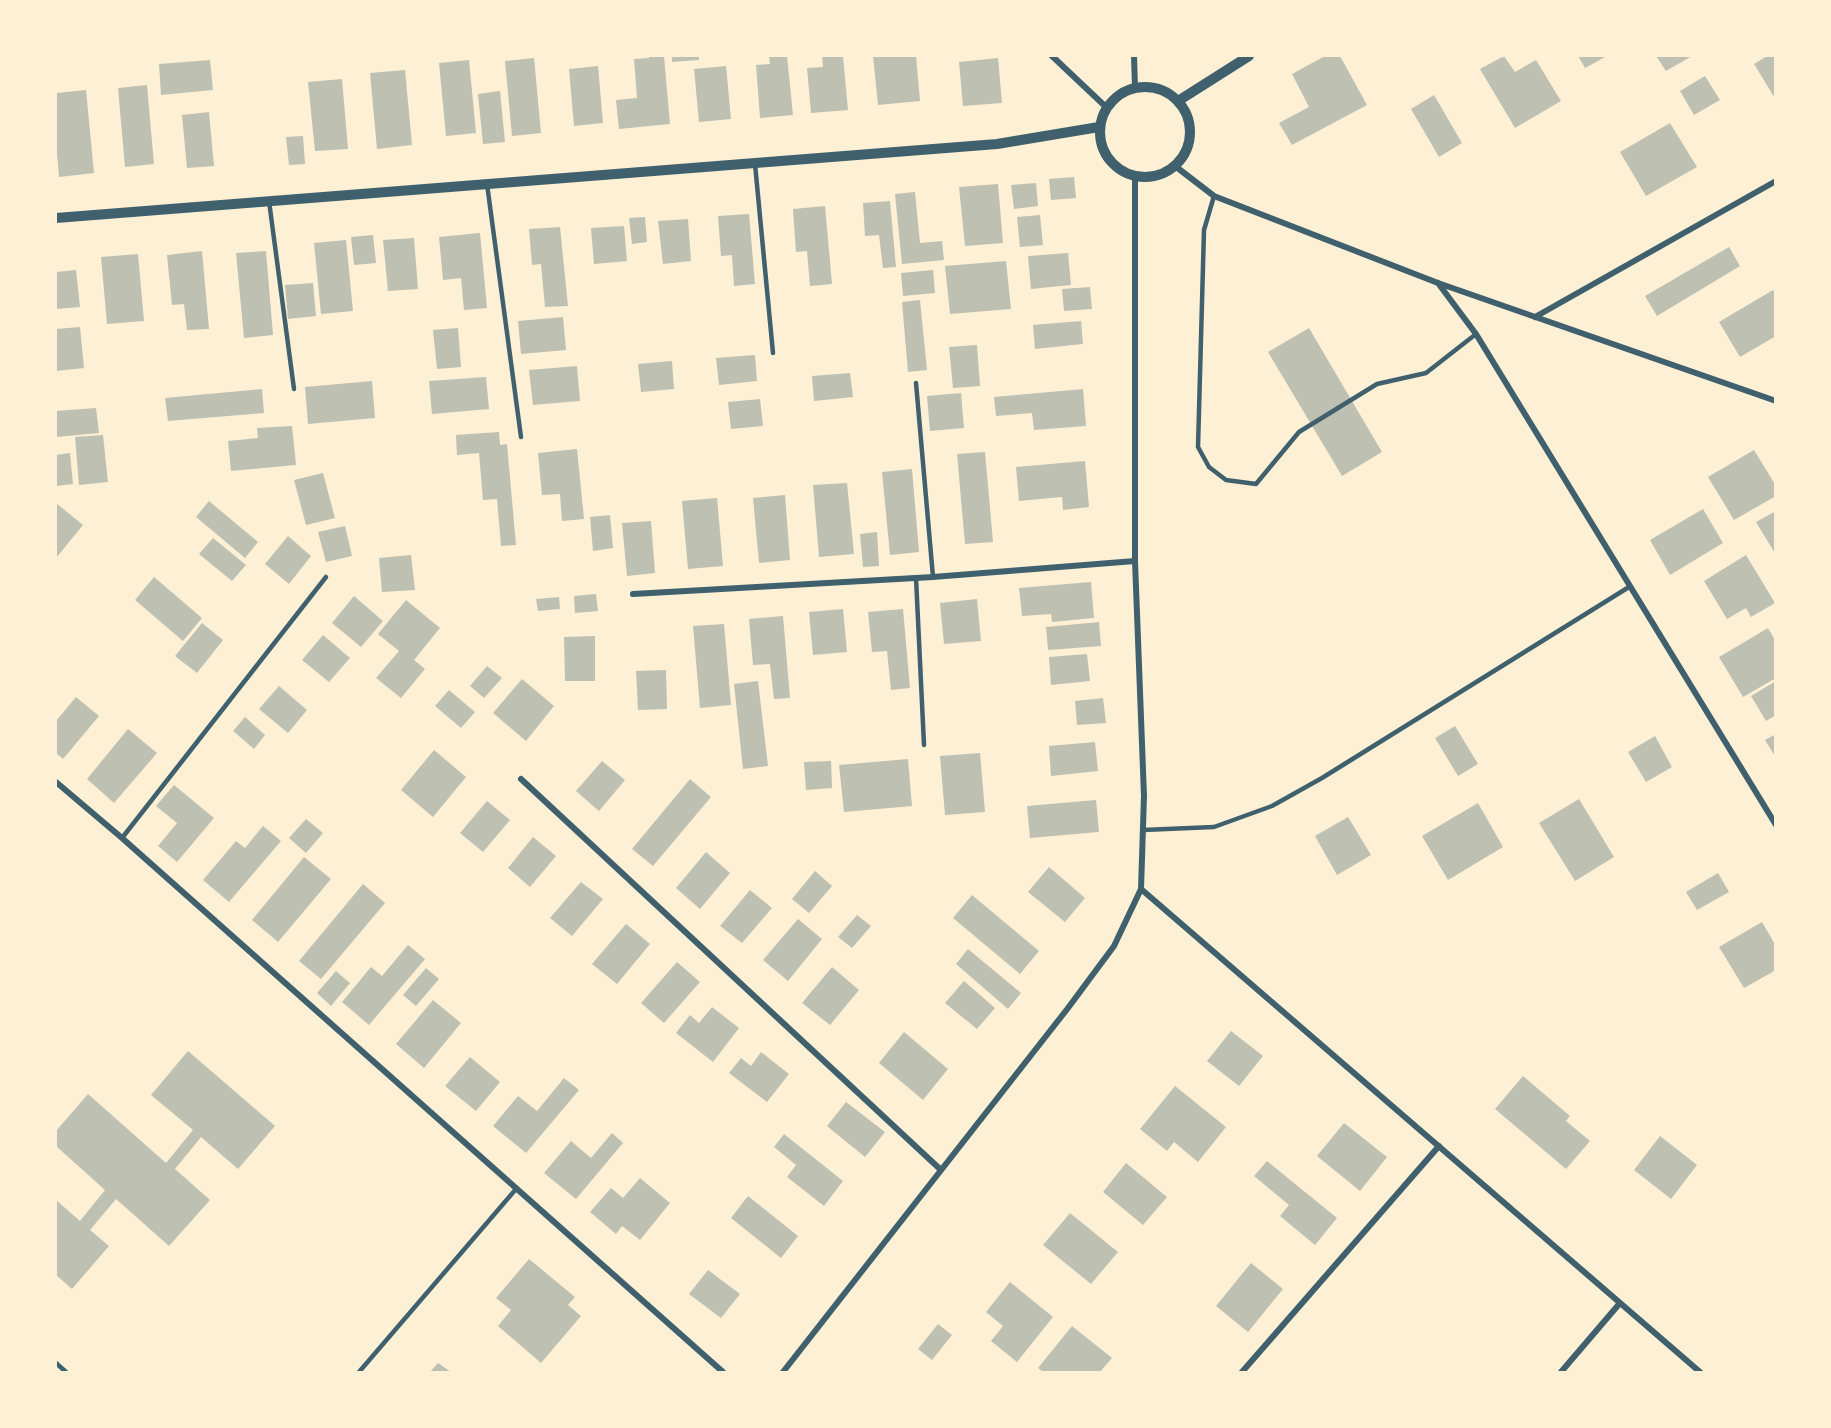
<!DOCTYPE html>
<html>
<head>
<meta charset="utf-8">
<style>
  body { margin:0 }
  #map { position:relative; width:1831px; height:1428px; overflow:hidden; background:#fdf0d5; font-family:"Noto Sans",sans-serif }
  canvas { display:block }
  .frame { position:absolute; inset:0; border:57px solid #fdf0d5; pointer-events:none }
</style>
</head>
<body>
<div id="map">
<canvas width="1831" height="1428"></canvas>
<div class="frame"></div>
</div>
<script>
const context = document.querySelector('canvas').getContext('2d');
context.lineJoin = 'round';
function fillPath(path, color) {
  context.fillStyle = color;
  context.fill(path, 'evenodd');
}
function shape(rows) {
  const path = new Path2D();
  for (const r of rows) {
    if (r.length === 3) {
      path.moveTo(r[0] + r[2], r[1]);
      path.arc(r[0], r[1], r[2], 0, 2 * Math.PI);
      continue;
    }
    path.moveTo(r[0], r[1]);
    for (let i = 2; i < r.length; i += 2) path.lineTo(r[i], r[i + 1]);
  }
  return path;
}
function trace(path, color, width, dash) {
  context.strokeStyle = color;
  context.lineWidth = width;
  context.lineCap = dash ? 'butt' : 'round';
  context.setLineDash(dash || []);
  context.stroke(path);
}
fillPath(shape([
  [649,56,664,56,670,124,619,129,616,100,637,98,634,59,649,58],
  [672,56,699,56,699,60,672,62],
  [769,56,787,56,793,115,760,118,756,65,770,64],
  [822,56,843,56,848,110,811,113,807,68,823,67],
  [873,56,916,56,920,101,878,105],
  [1325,56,1340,56,1367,105,1292,145,1279,123,1309,107,1292,74],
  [1504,56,1515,72,1536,60,1561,101,1515,128,1480,69],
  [1578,56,1607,56,1585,68],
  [1656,56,1692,56,1666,71],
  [1767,56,1776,56,1776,100,1754,64],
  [534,58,541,133,512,136,505,61],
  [998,58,1002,103,963,106,959,62],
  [210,60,213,90,161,95,159,64],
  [469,60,476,133,446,136,439,63],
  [598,66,603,123,574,126,569,69],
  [726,66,731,119,699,122,694,69],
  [405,70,412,145,377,149,370,73],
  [1705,76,1720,100,1694,115,1680,91],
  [342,79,348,149,315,151,308,82],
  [147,85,154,164,125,167,118,88],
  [86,90,94,173,59,177,56,141,56,93],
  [500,91,505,142,483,144,478,94],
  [1434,95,1462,143,1439,157,1411,109],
  [209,112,214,166,187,168,182,115],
  [1670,123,1697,167,1646,196,1620,152],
  [303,136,305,164,289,165,286,137],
  [1074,177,1076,198,1051,200,1049,179],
  [1036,183,1038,206,1014,209,1011,185],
  [998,184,1003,243,965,246,959,187],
  [915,192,920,243,942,241,944,260,902,264,895,194],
  [890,201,896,267,883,268,879,235,865,236,863,203],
  [825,206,832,284,810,286,807,251,796,252,793,209],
  [749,214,755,284,734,286,732,255,721,256,718,216],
  [1040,215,1043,245,1020,247,1017,217],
  [645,217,647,242,632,244,629,218],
  [688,219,691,261,663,264,658,221],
  [624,226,627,261,594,264,591,228],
  [560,227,568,306,545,307,541,264,532,265,529,229],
  [480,233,487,308,464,310,461,278,443,280,439,237],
  [373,235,376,263,354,265,351,237],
  [414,238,418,289,388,291,383,240],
  [346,240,353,311,321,314,314,243],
  [1729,247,1740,266,1657,316,1645,296],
  [202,251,209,329,187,330,184,304,172,305,167,255],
  [266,251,273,335,244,338,236,253],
  [1068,253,1071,285,1031,289,1028,256],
  [138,254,144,321,107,324,101,257],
  [1006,261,1011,309,950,314,945,266],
  [76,270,80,307,56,309,56,272],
  [933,270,935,293,903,296,901,273],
  [313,283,316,316,288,319,285,285],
  [1090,287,1092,309,1064,311,1062,289],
  [1773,290,1776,294,1776,336,1740,357,1719,322],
  [920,300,927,370,908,372,902,302],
  [563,317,566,350,521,354,518,321],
  [1081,321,1083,344,1035,349,1033,325],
  [80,327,84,368,56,371,56,329],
  [458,328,461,367,437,369,433,330],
  [1309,328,1382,452,1342,476,1268,352],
  [977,345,980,386,953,388,949,347],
  [755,355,757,381,719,385,716,358],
  [672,361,674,389,641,392,638,364],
  [577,366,580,401,533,405,529,370],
  [850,373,853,397,814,401,812,376],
  [486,377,489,409,432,414,429,381],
  [372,381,375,418,308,424,305,387],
  [262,389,264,413,168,421,165,398],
  [1083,389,1086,426,1034,430,1032,413,996,416,994,397],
  [961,393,964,428,930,431,927,396],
  [760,399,763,426,731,429,728,402],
  [96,408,99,433,56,437,56,411],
  [292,426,296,465,231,471,228,441,258,438,257,428],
  [499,432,500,445,507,444,516,545,501,546,497,499,483,500,479,453,457,455,456,435],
  [103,435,108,482,79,485,75,437],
  [577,449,584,519,562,521,560,494,542,495,538,453],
  [1754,450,1776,486,1776,496,1734,520,1708,477],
  [985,452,993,542,965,544,957,454],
  [70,453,73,484,56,486,56,455],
  [1085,461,1089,507,1063,510,1062,497,1019,501,1016,467],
  [912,469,919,552,890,555,882,472],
  [323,473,335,518,306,525,294,480],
  [847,483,854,554,819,557,813,485],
  [785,495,790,560,759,563,753,498],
  [717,498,723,566,688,569,682,501],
  [209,501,258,542,245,558,196,517],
  [56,503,83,525,56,558],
  [1703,509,1723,543,1670,575,1650,540],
  [1776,511,1776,555,1756,522],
  [610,515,613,548,593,551,590,517],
  [651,521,655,573,627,576,622,523],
  [345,526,352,556,326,562,318,532],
  [877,532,879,566,863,567,860,534],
  [288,536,311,556,289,584,265,564],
  [213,538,246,565,232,581,199,554],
  [411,555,415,590,382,592,379,558],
  [1746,555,1775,603,1751,617,1746,608,1727,619,1704,581],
  [154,577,202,618,183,641,135,600],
  [1091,582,1094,618,1052,622,1051,614,1022,616,1019,588],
  [596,594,598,611,575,613,574,596],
  [354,596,383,621,361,647,332,623],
  [559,597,560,609,538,611,536,599],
  [977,599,981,641,944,644,940,603],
  [406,600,440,628,414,660,425,669,401,698,376,678,399,651,378,634],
  [843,609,847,652,813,655,809,612],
  [903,609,910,688,891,690,887,651,872,652,868,612],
  [783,616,790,698,774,699,770,664,753,665,749,619],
  [1099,622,1101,646,1048,650,1046,627],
  [202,623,223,640,197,673,175,656],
  [724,624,731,705,700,708,693,626],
  [1768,628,1776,642,1776,678,1743,697,1719,657],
  [323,635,350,658,329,682,302,660],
  [595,636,595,681,565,681,564,637],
  [1087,654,1090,681,1051,685,1049,657],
  [487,666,502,678,484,698,470,686],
  [666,670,667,709,638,710,636,671],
  [522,679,554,706,526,741,493,713],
  [758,681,768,766,743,769,734,684],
  [1776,681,1776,715,1766,721,1751,696],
  [279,686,307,710,288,733,259,709],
  [449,690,475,712,461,728,435,706],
  [76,697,99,716,63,759,56,753,56,721],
  [1103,698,1106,723,1077,725,1075,701],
  [245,717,265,735,254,749,233,731],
  [1455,726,1478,764,1458,776,1435,738],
  [128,729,157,753,114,803,87,779],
  [1776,734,1776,758,1765,740],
  [1655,736,1672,767,1646,782,1628,752],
  [1095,742,1098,771,1051,776,1049,746],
  [434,750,466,777,433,817,401,790],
  [980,753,985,812,945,815,940,756],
  [908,759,912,806,844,812,839,765],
  [602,761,625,780,599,811,576,791],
  [831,761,832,788,806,790,804,762],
  [690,779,711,797,653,866,632,849],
  [174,785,214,818,177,862,158,846,177,823,156,806],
  [1579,799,1614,857,1575,881,1539,823],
  [1096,800,1099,832,1030,838,1027,806],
  [487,801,510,820,483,852,460,833],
  [1478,803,1503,847,1448,880,1422,836],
  [1348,817,1371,855,1337,875,1315,836],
  [306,819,323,833,306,853,289,838],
  [263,826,281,841,229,902,203,880,236,841,245,848],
  [533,837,556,856,530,887,508,868],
  [706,852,730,873,700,909,676,888],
  [304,857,331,879,278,942,252,920],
  [1049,867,1085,898,1065,922,1028,892],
  [815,871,832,886,809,913,792,899],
  [1718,873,1729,892,1697,910,1686,892],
  [581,882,603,899,572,936,550,918],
  [363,884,385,903,321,979,299,961],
  [750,890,772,908,742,943,720,926],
  [972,895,1039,951,1020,974,953,918],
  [857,915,871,926,852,948,838,937],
  [798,919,822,939,788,981,763,960],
  [1762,922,1776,946,1776,970,1744,988,1719,947],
  [626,924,650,944,617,984,592,964],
  [408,945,425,959,369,1025,342,1002,371,967,382,976],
  [968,949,1021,993,1008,1009,956,964],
  [677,962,700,982,664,1023,641,1003],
  [832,967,859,990,830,1025,802,1003],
  [426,968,439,979,416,1006,403,995],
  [336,971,350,983,331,1006,317,993],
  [964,981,995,1008,977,1029,945,1003],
  [433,1000,461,1023,424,1068,396,1044],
  [712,1007,739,1028,713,1062,676,1033,690,1015,699,1023],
  [1231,1031,1263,1056,1239,1086,1207,1061],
  [904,1032,948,1069,923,1100,879,1063],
  [188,1051,275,1126,238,1169,201,1137,175,1169,210,1200,169,1246,116,1199,90,1230,109,1246,72,1289,56,1275,56,1200,80,1221,105,1190,56,1146,56,1131,88,1094,166,1163,193,1130,151,1095],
  [761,1052,789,1074,767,1102,729,1073,741,1058,751,1066],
  [470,1057,500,1082,476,1111,445,1086],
  [1523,1076,1570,1116,1566,1121,1590,1141,1566,1169,1495,1109],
  [564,1078,579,1090,526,1153,493,1126,518,1096,537,1111],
  [1175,1086,1226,1127,1198,1162,1174,1142,1167,1151,1140,1129],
  [846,1102,885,1132,865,1157,827,1126],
  [1344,1123,1387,1157,1360,1191,1317,1156],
  [612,1133,623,1143,576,1199,544,1173,571,1141,591,1158],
  [784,1134,843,1181,824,1206,787,1177,796,1165,774,1147],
  [1660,1136,1697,1165,1671,1199,1634,1170],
  [1267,1161,1337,1218,1315,1245,1280,1216,1289,1205,1254,1176],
  [1126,1163,1167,1197,1143,1225,1103,1192],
  [640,1178,670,1203,640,1240,622,1226,616,1234,590,1212,611,1188,623,1198],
  [748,1196,798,1236,781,1258,731,1218],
  [1070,1213,1118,1252,1091,1284,1043,1245],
  [529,1259,575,1297,568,1305,581,1316,541,1363,498,1326,511,1310,496,1298],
  [1251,1263,1283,1289,1248,1332,1216,1306],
  [708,1270,740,1294,721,1318,689,1294],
  [1010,1282,1053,1317,1017,1362,991,1341,1003,1326,986,1312],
  [938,1324,952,1335,932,1360,918,1349],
  [1072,1326,1112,1358,1100,1372,1043,1372,1038,1368],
  [438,1363,451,1372,430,1372]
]), '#bec0b2');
trace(shape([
  [755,164,773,353],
  [487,184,521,437],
  [1214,196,1204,230,1198,447,1209,467,1226,480,1256,484,1299,432,1377,384,1426,373,1476,334],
  [269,201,294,389],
  [916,383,933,577],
  [916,578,924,745],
  [1143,830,1214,827,1272,806,1322,778,1629,587],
  [122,838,326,577],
  [56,1363,66,1372],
  [359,1372,516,1189]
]), '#3f606c', 4.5);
trace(shape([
  [1052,56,1106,107],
  [1134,56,1135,87],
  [1175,166,1214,196,1438,283,1776,401],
  [1438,283,1476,334,1776,825],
  [1535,317,1776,181],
  [633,594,933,577,1135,561],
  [521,779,941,1170],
  [56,782,122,838,723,1372],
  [1141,889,1700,1372],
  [783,1372,1068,1008,1114,946,1141,889,1144,796,1135,561,1135,176],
  [1242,1372,1439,1146],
  [1561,1372,1620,1303]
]), '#3f606c', 6);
trace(shape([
  [1145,132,45],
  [1178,101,1249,56],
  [56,218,997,144,1099,127]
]), '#3f606c', 10);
</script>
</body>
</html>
